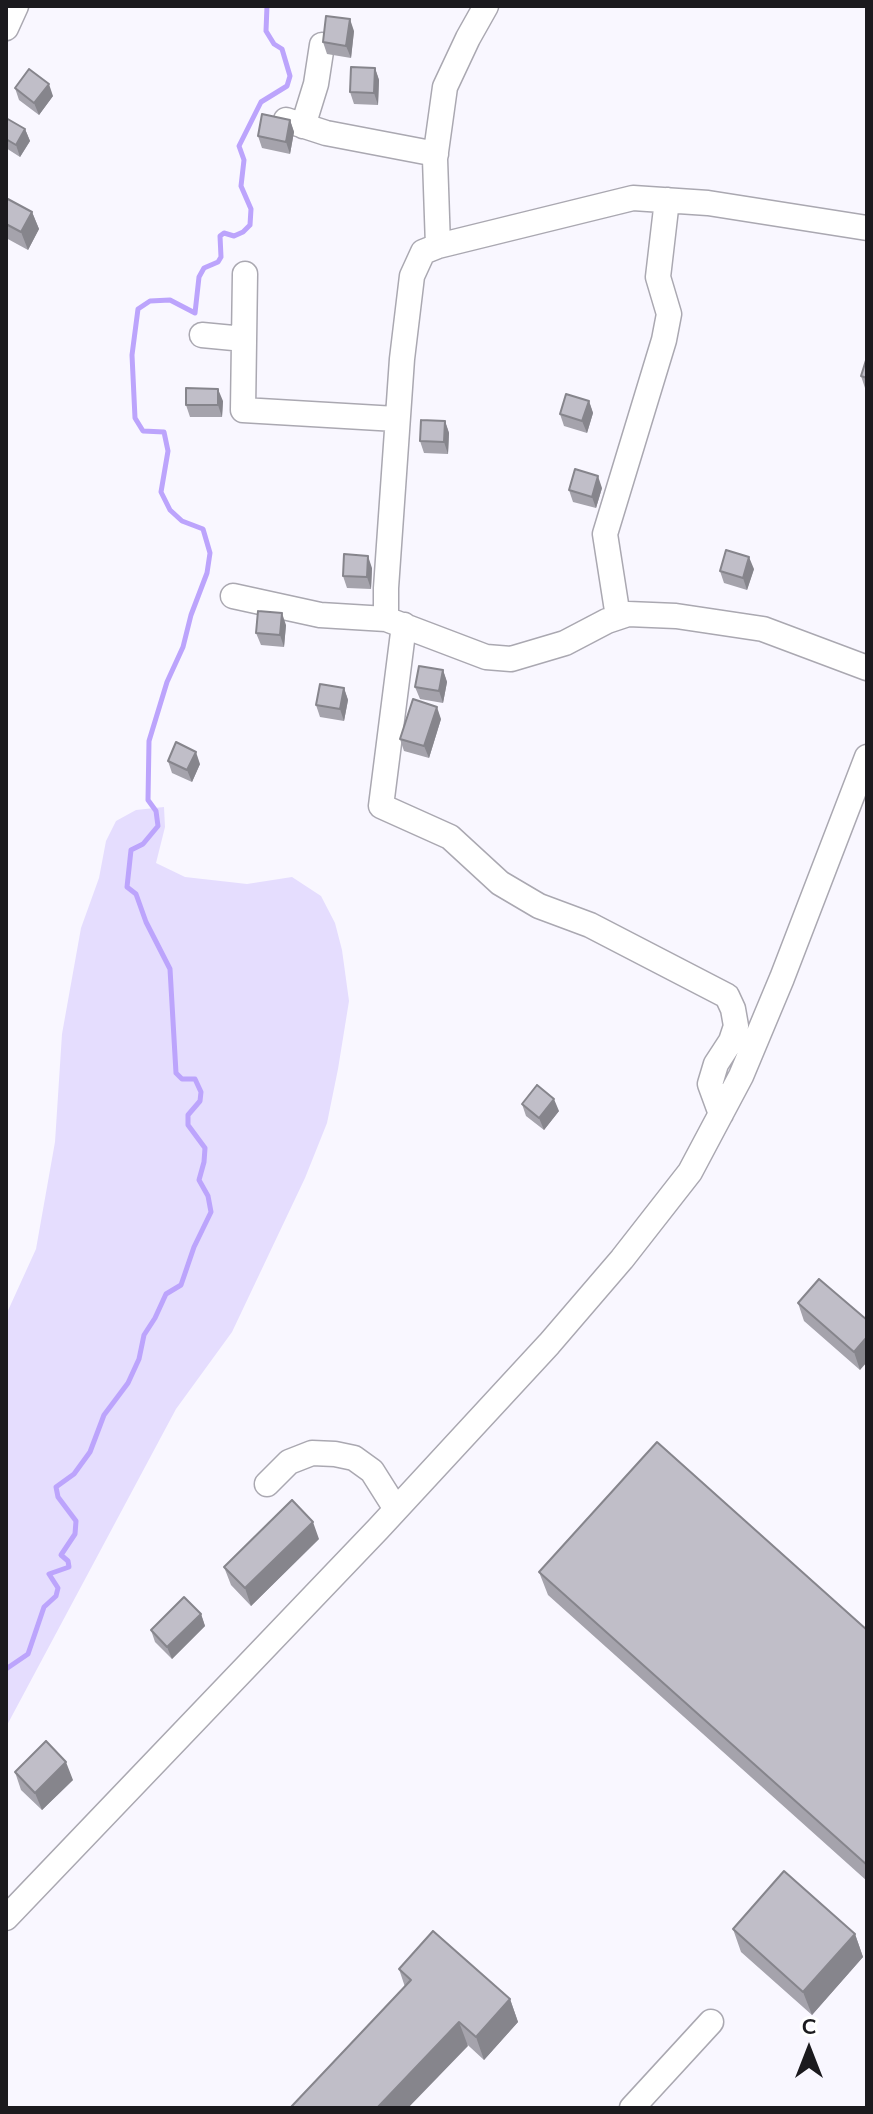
<!DOCTYPE html>
<html>
<head>
<meta charset="utf-8">
<style>
  body { margin:0 }
  #map { position:relative; width:873px; height:2114px; overflow:hidden; background:#f9f7ff; font-family:Mulish,sans-serif }
  canvas { display:block }
  .frame { position:absolute; inset:0; border:8px solid #1b1a1e; pointer-events:none }
  .north { position:absolute; left:769px; top:2010px; width:80px; height:80px; -webkit-text-stroke:6px #fff; paint-order:stroke; rotate:0deg; font-size:22px; font-weight:700; line-height:32px; text-align:center; color:#1b1a1e }
  .north::after { content:''; display:block; margin:auto; width:28px; height:36px; background:#1b1a1e; clip-path:polygon(50% 0,100% 100%,50% 72%,0 100%) }
</style>
</head>
<body>
<div id="map">
<canvas width="873" height="2114"></canvas>
<div class="frame"></div>
<div class="north">С</div>
</div>
<script>
const context = document.querySelector('canvas').getContext('2d');
context.lineJoin = 'round';
function fillPath(path, color) {
  context.fillStyle = color;
  context.fill(path, 'evenodd');
}
function shape(rows) {
  const path = new Path2D();
  for (const r of rows) {
    path.moveTo(r[0], r[1]);
    for (let i = 2; i < r.length; i += 2) path.lineTo(r[i], r[i + 1]);
  }
  return path;
}
function trace(path, color, width, dash) {
  context.strokeStyle = color;
  context.lineWidth = width;
  context.lineCap = dash ? 'butt' : 'round';
  context.setLineDash(dash || []);
  context.stroke(path);
}
fillPath(shape([
  [164,807,165,827,156,863,185,877,247,884,292,877,321,896,335,923,342,950,349,1001,338,1069,327,1123,305,1178,232,1332,176,1409,6,1727,6,1315,36,1249,55,1142,62,1034,81,928,99,878,106,841,116,821,136,810]
]), '#e5ddfe');
trace(shape([
  [6,1669,28,1654,44,1607,56,1596,58,1588,49,1574,69,1567,68,1561,61,1555,75,1534,76,1521,58,1497,56,1487,74,1474,90,1452,104,1415,128,1383,139,1359,144,1335,155,1318,166,1294,181,1285,194,1247,211,1212,208,1196,199,1180,204,1162,205,1148,188,1125,188,1115,200,1101,201,1092,195,1079,182,1079,176,1073,170,969,146,922,136,894,127,887,131,850,143,844,158,826,156,811,148,800,149,741,167,682,183,647,191,615,207,573,210,553,203,529,182,521,170,510,161,492,168,451,164,432,143,431,135,418,132,355,138,309,150,301,170,300,195,313,199,277,204,268,218,262,221,257,220,236,224,233,234,236,243,232,250,225,251,209,241,186,244,160,239,146,261,102,287,86,290,76,282,49,274,44,266,31,267,6]
]), '#bca4fc', 5);
const minor = shape([
  [6,28,16,6],
  [286,120,326,133,436,154],
  [303,126,316,84,322,45],
  [867,228,708,203,633,198,438,246,423,252,412,276,402,359,386,588,386,619,486,657,511,659,565,643,607,621,628,614,676,616,763,629,867,668],
  [438,246,435,159,445,87,468,38,486,6],
  [245,274,243,410,396,419],
  [202,335,244,339],
  [233,596,320,615,386,619],
  [618,617,605,534,664,340,669,314,658,277,667,200],
  [404,625,381,806,450,837,500,883,539,906,590,925,727,996,733,1009,736,1026,731,1041,716,1064,710,1084,721,1114],
  [267,1484,289,1462,312,1453,335,1454,354,1458,372,1471,396,1509],
  [6,1918,378,1529,549,1344,622,1259,690,1172,741,1076,782,978,867,757],
  [632,2108,711,2022]
]);
trace(minor, '#aaa8b1', 27);
trace(minor, '#fff', 24);
fillPath(shape([
  [354,31,351,58,327,54,323,42],
  [375,68,379,80,378,105,354,104,350,92],
  [15,88,53,96,39,115,19,100],
  [6,118,25,129,30,141,20,157,6,148],
  [290,120,294,132,290,154,262,148,258,136],
  [6,198,32,212,39,229,28,250,6,238],
  [867,357,867,388,865,388,861,376],
  [223,401,222,417,190,417,186,405],
  [589,401,593,413,587,433,564,426,560,414],
  [445,421,449,433,448,454,424,453,420,441],
  [602,488,596,508,573,502,569,490],
  [372,568,371,589,347,588,343,576],
  [754,569,747,590,724,583,720,571],
  [286,625,284,647,261,645,256,633],
  [443,670,447,682,443,703,420,699,415,687],
  [344,688,348,700,344,721,320,717,316,705],
  [441,719,429,758,404,751,400,739],
  [168,761,200,764,192,782,172,773],
  [522,1104,559,1111,544,1130,526,1116],
  [798,1303,867,1320,860,1370,804,1321],
  [319,1539,251,1606,231,1585,224,1567],
  [539,1572,867,1630,867,1881,548,1595],
  [201,1614,205,1626,172,1659,155,1642,151,1630],
  [15,1772,73,1780,42,1810,21,1790],
  [733,1929,855,1934,863,1957,812,2015,741,1952],
  [399,1969,510,1999,518,2022,484,2060,405,1987]
]), '#a5a3ac');
fillPath(shape([
  [350,19,354,31,351,58,346,46],
  [375,68,379,80,378,105,374,93],
  [49,84,53,96,39,115,34,103],
  [290,120,294,132,290,154,286,142],
  [25,129,30,141,20,157,16,145],
  [32,212,39,229,28,250,21,232],
  [218,389,223,401,222,417,218,405],
  [589,401,593,413,587,433,582,421],
  [445,421,449,433,448,454,444,442],
  [598,476,602,488,596,508,592,497],
  [368,556,372,568,371,589,367,577],
  [749,557,754,569,747,590,743,578],
  [282,613,286,625,284,647,280,635],
  [443,670,447,682,443,703,439,691],
  [344,688,348,700,344,721,340,709],
  [437,707,441,719,429,758,424,746],
  [196,752,200,764,192,782,187,770],
  [554,1099,559,1111,544,1130,539,1118],
  [867,1337,867,1362,860,1370,854,1352],
  [313,1522,319,1539,251,1606,245,1588],
  [201,1614,205,1626,172,1659,167,1647],
  [66,1762,73,1780,42,1810,35,1793],
  [855,1934,863,1957,812,2015,803,1992],
  [510,1999,518,2022,484,2060,476,2037],
  [459,2022,468,2046,408,2108,377,2108]
]), '#86858c');
const building = shape([
  [326,16,350,19,346,46,323,42,326,16],
  [351,67,375,68,374,93,350,92,351,67],
  [29,69,49,84,34,103,15,88,29,69],
  [262,114,290,120,286,142,258,136,262,114],
  [6,118,25,129,16,145,6,139,6,118],
  [6,198,32,212,21,232,6,224,6,198],
  [867,357,867,378,861,376,867,357],
  [186,388,218,389,218,405,186,405,186,388],
  [566,394,589,401,582,421,560,414,566,394],
  [421,420,445,421,444,442,420,441,421,420],
  [575,469,598,476,592,497,569,490,575,469],
  [726,550,749,557,743,578,720,571,726,550],
  [344,554,368,556,367,577,343,576,344,554],
  [258,611,282,613,280,635,256,633,258,611],
  [419,666,443,670,439,691,415,687,419,666],
  [320,684,344,688,340,709,316,705,320,684],
  [413,699,437,707,424,746,400,739,413,699],
  [176,742,196,752,187,770,168,761,176,742],
  [537,1085,554,1099,539,1118,522,1104,537,1085],
  [819,1279,867,1320,867,1337,854,1352,798,1303,819,1279],
  [657,1442,867,1630,867,1865,539,1572,657,1442],
  [292,1500,313,1522,245,1588,224,1567,292,1500],
  [184,1597,201,1614,167,1647,151,1630,184,1597],
  [46,1741,66,1762,35,1793,15,1772,46,1741],
  [784,1871,855,1934,803,1992,733,1929,784,1871],
  [433,1931,510,1999,476,2037,459,2022,377,2108,292,2108,291,2107,411,1980,399,1969,433,1931]
]);
fillPath(building, '#c0bec8');
trace(building, '#86858c', 2);
</script>
</body>
</html>
